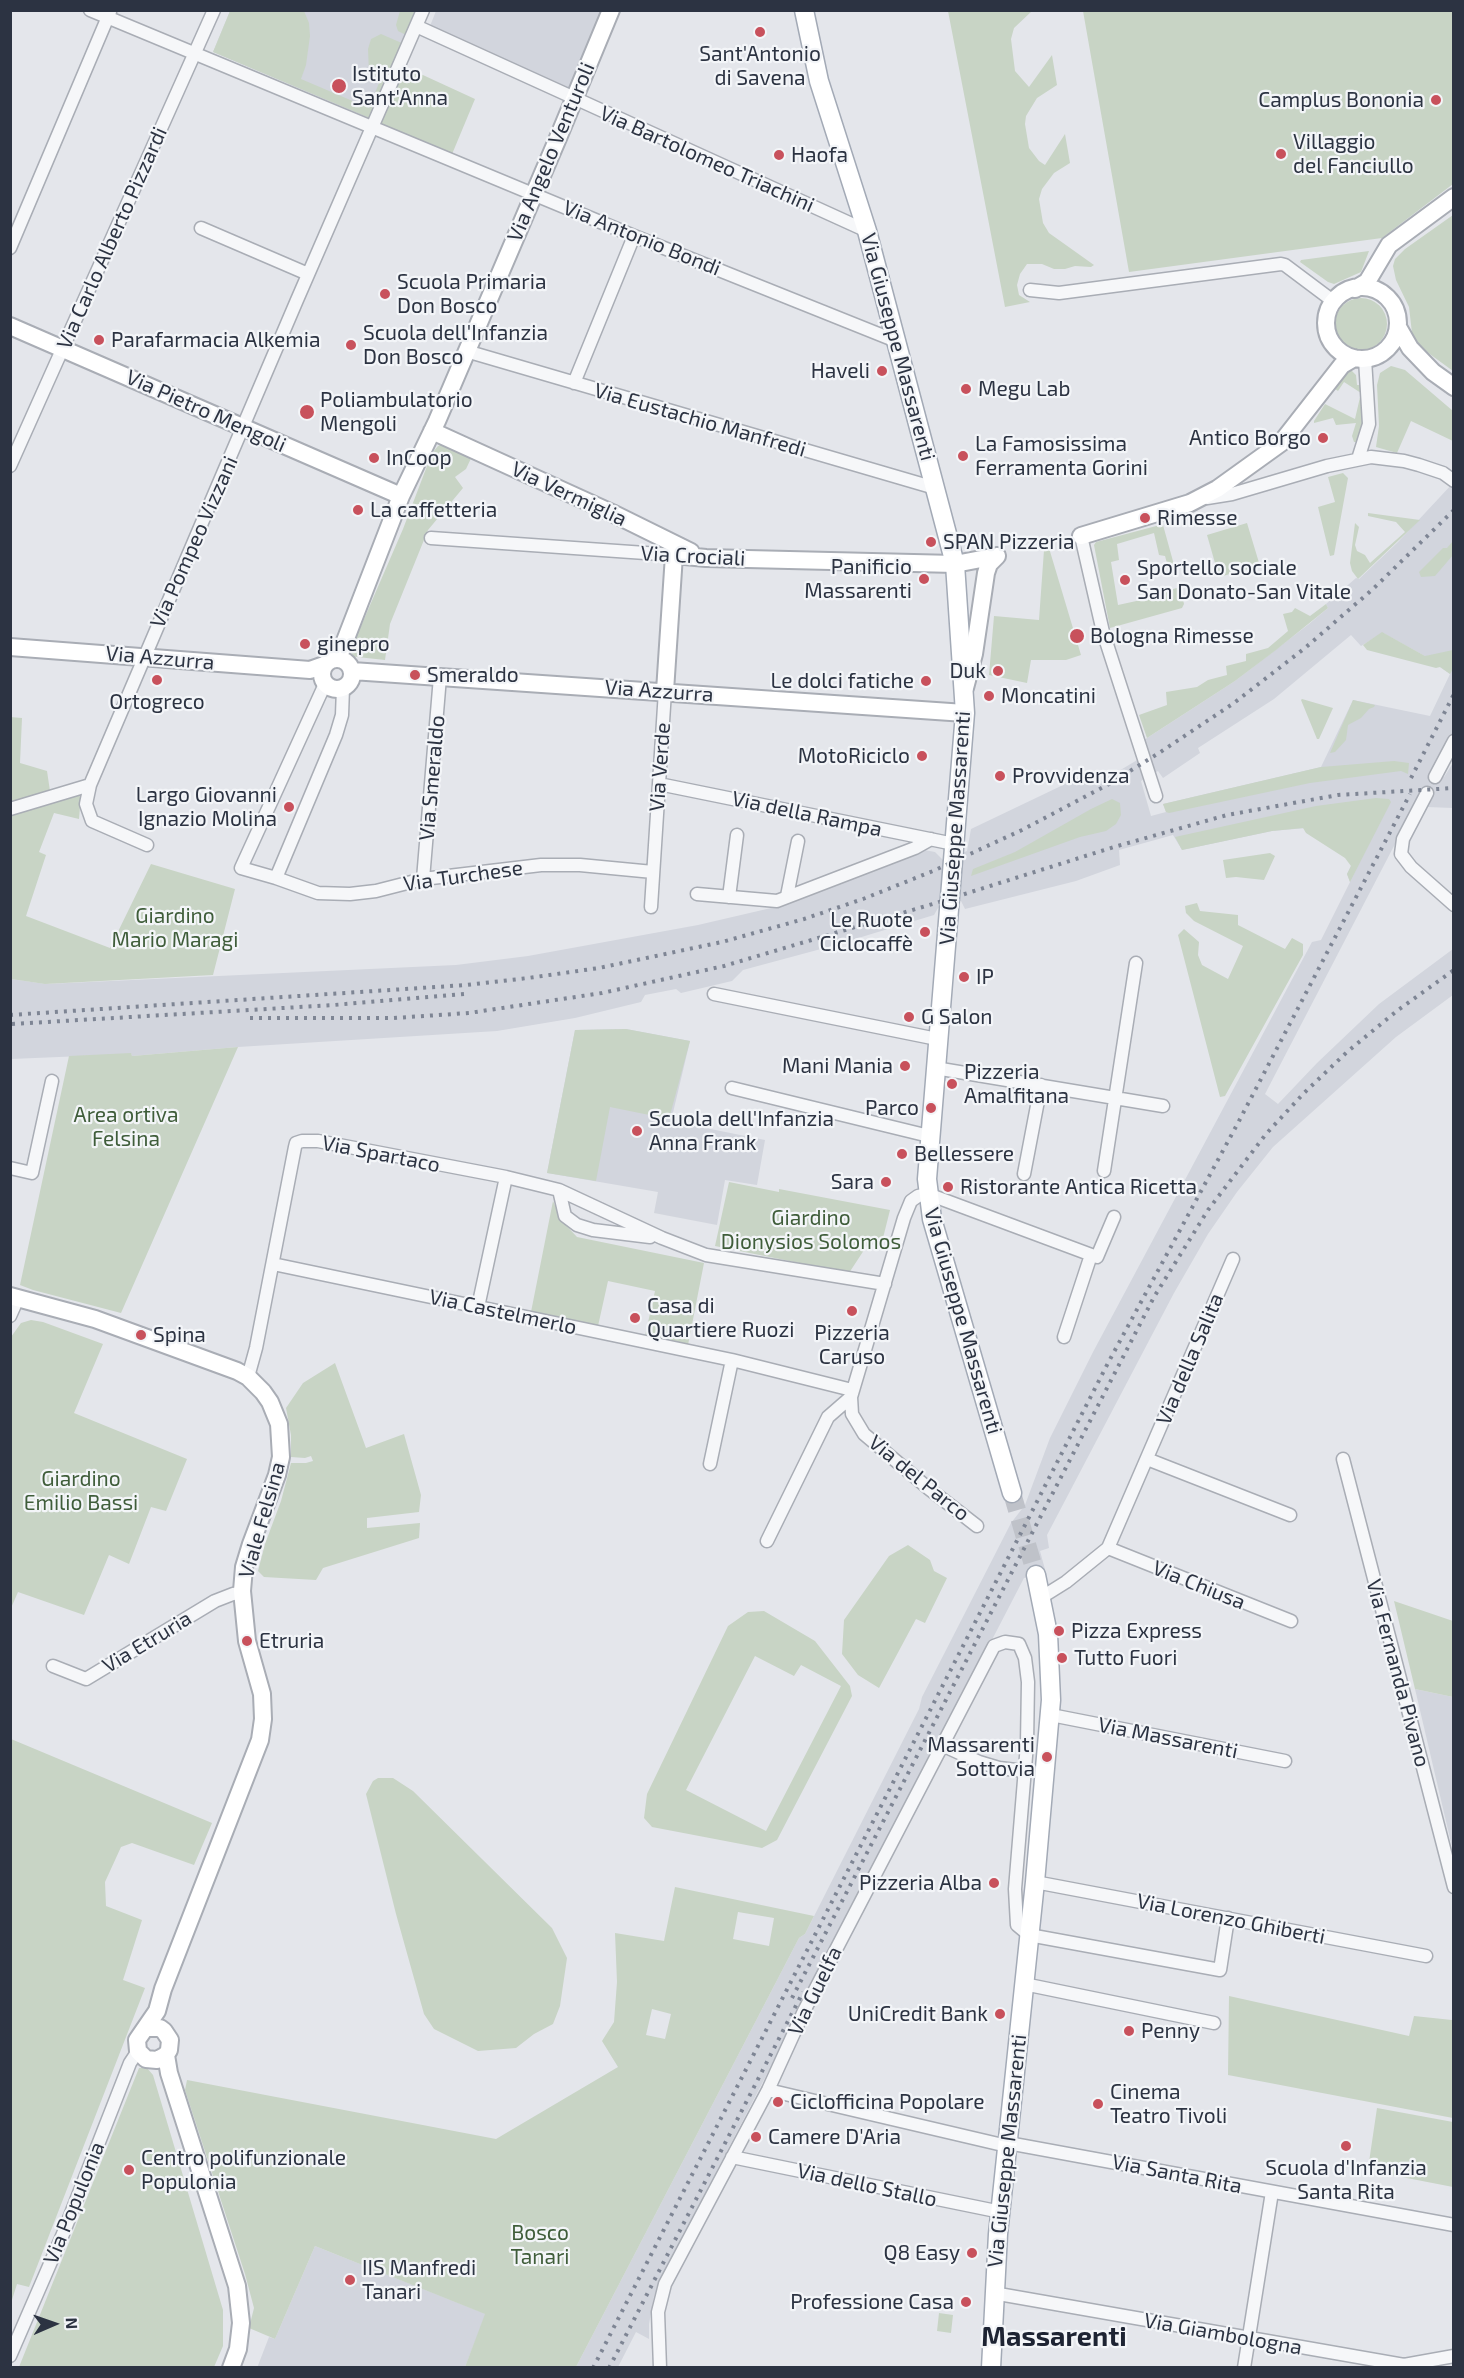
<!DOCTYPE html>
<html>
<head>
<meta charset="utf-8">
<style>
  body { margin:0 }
  #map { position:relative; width:1464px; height:2378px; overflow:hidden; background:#e4e6eb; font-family:"Exo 2",sans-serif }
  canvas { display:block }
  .frame { position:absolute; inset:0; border:12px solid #2c3342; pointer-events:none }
  .north { position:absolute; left:24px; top:2294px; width:60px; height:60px; -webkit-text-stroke:4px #f3f5f8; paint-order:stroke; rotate:88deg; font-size:16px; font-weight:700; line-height:24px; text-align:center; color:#2c3342 }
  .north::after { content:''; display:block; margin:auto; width:21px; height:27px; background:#2c3342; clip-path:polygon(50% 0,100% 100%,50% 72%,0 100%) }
</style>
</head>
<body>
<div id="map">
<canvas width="1464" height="2378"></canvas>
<div class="frame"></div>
<div class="north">N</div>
</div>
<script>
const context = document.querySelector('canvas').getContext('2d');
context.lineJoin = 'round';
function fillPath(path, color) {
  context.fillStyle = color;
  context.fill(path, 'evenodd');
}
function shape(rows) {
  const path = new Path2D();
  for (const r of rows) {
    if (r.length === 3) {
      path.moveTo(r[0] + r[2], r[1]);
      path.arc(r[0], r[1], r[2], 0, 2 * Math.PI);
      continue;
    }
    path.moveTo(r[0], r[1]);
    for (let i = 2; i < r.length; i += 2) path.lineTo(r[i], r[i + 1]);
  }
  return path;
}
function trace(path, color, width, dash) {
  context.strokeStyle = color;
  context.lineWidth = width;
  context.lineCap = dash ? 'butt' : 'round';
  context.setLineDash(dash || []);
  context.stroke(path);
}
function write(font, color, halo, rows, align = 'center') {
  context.font = font + ' "Exo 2",sans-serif';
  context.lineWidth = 4.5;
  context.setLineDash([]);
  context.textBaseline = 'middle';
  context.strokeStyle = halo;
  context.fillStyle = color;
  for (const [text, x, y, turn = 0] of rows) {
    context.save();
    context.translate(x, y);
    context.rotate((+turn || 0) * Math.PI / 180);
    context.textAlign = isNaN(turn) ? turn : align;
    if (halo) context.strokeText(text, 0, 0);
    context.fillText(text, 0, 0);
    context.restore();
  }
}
fillPath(shape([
  [230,11,419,11,372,119,213,52],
  [436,11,601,11,568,90,430,26],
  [1453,483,1453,735,1432,776,1444,777,1453,763,1453,808,1427,807,1433,793,1421,794,1265,1094,1278,1104,1317,1063,1379,1004,1453,949,1453,995,1396,1037,1273,1147,1237,1192,1208,1234,1174,1293,1047,1535,1049,1548,1040,1551,1046,1573,1024,1578,712,2180,654,2296,649,2324,649,2339,636,2332,618,2367,576,2367,799,1938,805,1934,919,1709,922,1697,1011,1523,1025,1505,1050,1438,1093,1352,1312,942,1321,940,1350,882,1347,874,1365,837,1329,826,1272,831,1182,850,1173,835,1119,850,1120,865,1076,881,965,909,961,901,938,908,934,915,832,946,743,970,732,981,681,993,676,989,645,995,641,1002,575,1018,497,1031,238,1047,132,1056,131,1054,11,1059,11,979,46,984,456,965,528,956,698,925,771,908,924,850,935,852,943,860,967,851,971,829,1084,775,1097,784,1149,753,1144,740,1235,681,1309,624,1328,608,1326,604,1356,578,1359,579,1398,542],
  [1383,633,1423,655,1450,674,1430,716,1353,700,1321,767,1163,804,1166,812,1151,816,1141,781,1158,771,1163,778,1200,753,1198,748,1274,699,1351,635,1361,646],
  [626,1029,690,1041,671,1121,765,1140,757,1185,725,1180,717,1225,654,1213,658,1192,547,1173,575,1030],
  [1415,1689,1453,1697,1453,1851],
  [315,2246,486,2314,465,2367,257,2368,269,2337,275,2339]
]), '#d2d5dd');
fillPath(shape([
  [230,11,304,11,309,23,310,36,306,65,301,79,369,108,381,78,369,73,368,49,371,39,381,34,404,44,372,119,213,52],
  [400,11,419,11,408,36,398,31,396,25],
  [948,11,1032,11,1014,28,1011,39,1015,71,1029,87,1052,55,1057,85,1037,98,1026,116,1025,124,1029,148,1039,161,1045,165,1065,134,1070,163,1054,173,1042,189,1039,199,1043,223,1049,233,1094,265,1091,267,1075,266,1065,269,1054,269,1042,264,1027,264,1020,274,1017,285,1019,295,1030,302,1005,307],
  [1083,11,1453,11,1453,184,1382,238,1129,272],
  [399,64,475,99,450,159,371,127],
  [1453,215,1453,371,1427,352,1415,340,1412,333,1409,307,1396,280,1393,266,1395,259,1405,249],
  [1369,251,1361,272,1334,284,1328,282,1300,262,1301,260],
  [1361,324,26],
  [1391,366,1405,370,1453,411,1453,441,1411,421,1397,453,1376,447,1379,426,1377,385,1380,373],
  [1351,370,1356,375,1357,385,1362,385,1364,425,1360,442,1354,442,1352,436,1356,423,1336,425,1333,418,1314,423,1314,421,1325,404,1355,419,1361,393,1344,382,1338,391,1335,389,1348,371],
  [448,441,474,452,466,469,455,477,463,488,428,530,390,624,385,660,348,656,403,529,432,453,438,446],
  [1343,473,1348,478,1334,555,1330,556,1318,507,1335,502,1328,477],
  [1368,513,1420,520,1358,579,1352,571,1350,563,1355,523,1359,527,1355,545,1357,551,1365,555,1370,563,1405,532,1396,522,1368,516],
  [1247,523,1260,566,1219,577,1207,535],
  [1160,525,1163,525,1176,572,1170,574,1165,556,1159,555,1154,533,1117,544,1119,560,1111,562,1118,605,1164,595,1167,591,1180,587,1184,604,1182,608,1110,628,1094,545,1096,542],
  [1453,541,1453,555,1435,576,1421,577,1419,572,1443,548,1447,548],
  [1049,548,1081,655,1066,660,1031,660,1027,683,989,675,994,616,1039,620,1044,550],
  [1326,604,1328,608,1276,650,1235,681,1147,738,1139,715,1167,705,1166,692,1197,687,1208,680,1227,675,1226,666,1246,661,1246,654,1268,648,1288,631,1283,614,1292,612,1295,608,1310,616],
  [1382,632,1425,656,1453,650,1453,669,1450,674,1440,667,1436,668,1367,650,1363,645],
  [1302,699,1333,708,1319,739,1317,739,1301,700],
  [1353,700,1375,705,1374,707,1369,709,1361,718,1348,725,1346,740,1335,752,1330,753],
  [10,717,22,718,20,763,47,771,50,791,82,783,79,819,54,813,39,852,46,855,26,916,110,948,151,864,235,889,213,975,45,984,11,979],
  [1394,761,1409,763,1408,774,1401,771,1310,783,1169,813,1166,812,1163,804,1321,767],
  [1376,798,1389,799,1391,802,1350,882,1347,874,1351,866,1345,858,1306,833,1303,828,1272,831,1182,850,1175,837,1316,806],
  [1112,799,1120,803,1121,815,1116,824,1106,831,1080,837,971,876,973,869,1015,852,1091,809],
  [1270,853,1275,856,1264,880,1236,877,1226,878,1223,860],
  [1197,903,1200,911,1238,915,1238,925,1285,949,1292,938,1303,944,1303,955,1225,1096,1220,1097,1178,935,1184,929,1199,942,1198,955,1202,965,1228,979,1243,946,1194,921,1186,913,1185,906],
  [626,1029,690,1041,669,1119,610,1107,596,1181,547,1173,575,1030],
  [238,1047,121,1313,33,1290,20,1285,69,1056,131,1053,132,1056],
  [729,1182,779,1192,779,1189,890,1210,881,1246,868,1244,849,1273,715,1246],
  [553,1201,561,1220,577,1237,704,1263,688,1345,645,1336,655,1291,608,1281,598,1326,531,1312],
  [31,1320,43,1322,103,1344,74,1413,187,1459,166,1511,151,1507,129,1564,109,1555,84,1615,18,1592,11,1608,11,1337,21,1323],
  [335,1363,366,1448,404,1434,421,1495,419,1512,367,1518,367,1528,420,1523,419,1538,323,1568,316,1580,264,1577,258,1571,265,1544,281,1501,291,1463,306,1463,313,1461,311,1456,305,1458,291,1457,291,1435,286,1408,303,1383],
  [908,1545,930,1560,934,1571,947,1578,925,1623,916,1619,879,1688,858,1675,842,1654,844,1620,889,1556],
  [1394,1601,1453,1621,1453,1697,1415,1689],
  [764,1611,815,1641,850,1686,852,1696,777,1840,762,1848,652,1827,644,1818,647,1794,728,1626,748,1612],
  [755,1656,794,1676,801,1665,841,1686,766,1831,686,1790],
  [11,1739,212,1823,194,1865,132,1843,121,1847,105,1882,106,1906,142,1920,123,1980,145,1988,29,2287,17,2284,11,2303],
  [378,1778,393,1778,413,1791,552,1928,567,1958,560,2006,553,2024,534,2034,516,2048,478,2051,434,2029,424,2014,396,1914,366,1794,373,1781],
  [675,1887,814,1916,805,1934,799,1938,576,2367,465,2367,485,2314,315,2246,275,2339,249,2328,254,2308,245,2274,185,2090,187,2080,496,2139,618,2067,602,2041,614,2022,617,1982,615,1933,664,1941],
  [738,1912,774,1918,769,1946,733,1939],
  [652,2009,671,2014,665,2039,646,2035],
  [1229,1996,1409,2036,1414,2016,1452,2020,1454,2028,1453,2118,1228,2075],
  [139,2068,147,2068,153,2075,223,2310,223,2346,214,2367,19,2367],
  [1377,2108,1453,2122,1453,2187,1376,2172,1377,2165,1369,2162],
  [939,2313,953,2315,951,2333,937,2331]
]), '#c8d4c5');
trace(shape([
  [1012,1493,1036,1575]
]), '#bfc2c9', 18, [18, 9]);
const street = shape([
  [90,10,634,236,896,341],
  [416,26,867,231],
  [201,228,308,274],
  [10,248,110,12],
  [1030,290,1059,293,1281,264,1285,265,1333,301],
  [466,351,935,488],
  [574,383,634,236],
  [1358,459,1369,424,1365,359],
  [10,466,214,10],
  [1207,498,1232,494,1327,466,1371,457,1404,461,1419,465,1443,473,1454,481],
  [1081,536,1103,632,1156,796],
  [431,538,674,555],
  [325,684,241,868,276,878,336,735,342,715,343,688],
  [1435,777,1454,741],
  [659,784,954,844],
  [1427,793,1403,839,1401,854,1411,867,1454,905],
  [10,809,90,785],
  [147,845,92,821,86,804,90,785,297,300,423,10],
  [276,878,318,893,350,894,376,891,423,879,541,865,580,865,653,872],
  [423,879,440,677],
  [697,894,777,901,915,848,931,839],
  [787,896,798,841],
  [729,897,737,835],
  [651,907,665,691],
  [714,994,937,1039],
  [935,1068,1163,1106],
  [732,1088,929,1136],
  [10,1168,32,1173,52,1081],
  [1104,1171,1136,963],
  [1024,1174,1041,1085],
  [559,1190,565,1216,577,1225,593,1230,650,1237],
  [273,1264,732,1360,852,1390],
  [478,1307,506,1177],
  [10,1316,18,1298,12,1298],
  [1064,1337,1091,1255],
  [248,1377,256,1348,295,1147,296,1143,302,1141,318,1141,506,1177,559,1190,662,1238,706,1255,885,1284],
  [851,1397,852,1414,864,1434,928,1488,977,1526],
  [1147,1459,1290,1515],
  [1343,1459,1454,1887],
  [710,1464,732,1360],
  [767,1541,828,1417,851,1397,904,1218,911,1201,918,1196,928,1194,1097,1257,1114,1217],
  [1108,1548,1291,1621],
  [1042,1597,1066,1582,1108,1548,1233,1259],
  [53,1666,86,1679,215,1601,233,1594,241,1593],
  [1051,1715,1285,1761],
  [942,1745,979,1762,999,1768,1025,1771],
  [1035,1882,1426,1956],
  [1024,1984,1214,2023],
  [768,2090,1007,2146],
  [1008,2143,1454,2225],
  [732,2157,1001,2212],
  [993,2293,1404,2365,1454,2356],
  [10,2356,63,2234,130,2063,138,2051],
  [660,2368,658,2312,665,2284,768,2090,804,2011,994,1646,1005,1642,1019,1644,1025,1658,1028,1682,1027,1744,1015,1889,1017,1925,1029,1935,1220,1970,1228,1918],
  [1244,2368,1272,2192]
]);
const secondary = shape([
  [1362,323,36],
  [1355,289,1367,282,1389,245,1454,197],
  [10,326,401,496],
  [1398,327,1410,348,1433,372,1454,387],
  [432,431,612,513,691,552],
  [1081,536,1190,503,1217,489,1281,443,1342,365,1354,358],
  [10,647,310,670,324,665],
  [337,674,15],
  [338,659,401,496,437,421,558,138,611,10],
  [352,671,965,713],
  [965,688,974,654,986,573,989,564,997,556],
  [665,691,674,555,706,558,955,564,997,556],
  [10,1296,95,1319,237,1371,248,1377,263,1392,270,1402,279,1424,281,1457,277,1475,251,1544,244,1567,242,1591,247,1641,262,1694,263,1719,260,1740,163,1989,157,2011,137,2040,138,2051,146,2059,157,2060,166,2055],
  [147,2028,160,2028,164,2031,170,2040,169,2050,166,2055,169,2073,237,2286,241,2323,238,2349,231,2368]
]);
const primary = shape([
  [804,10,819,81,867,231,955,564,965,713,927,1179,932,1219,1012,1493],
  [991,2368,998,2234,1035,1882,1051,1700,1048,1634,1036,1575]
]);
trace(street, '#a9adb5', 15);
trace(secondary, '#a9adb5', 20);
trace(primary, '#a3aab6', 21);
trace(street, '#f6f7f9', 12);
trace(secondary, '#fff', 16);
trace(primary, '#fff', 18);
trace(shape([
  [1411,778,1454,694],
  [10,1015,466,985,528,978,599,968,722,942,804,919,863,899,933,871,1022,830,1109,784,1159,753,1234,703,1305,648,1373,589,1454,510],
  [250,1018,394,1018,469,1013,602,993,724,966,936,903,1114,847,1227,815,1338,795,1454,788],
  [12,1024,334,1005,464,994],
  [792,1998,1154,1297,1208,1210,1266,1134,1304,1093,1347,1052,1398,1010,1454,970],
  [593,2368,1108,1363,1239,1121,1410,794],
  [609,2368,803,1992]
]), '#7e8594', 4, [3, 6]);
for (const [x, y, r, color] of [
  [760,32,6,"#c8515c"],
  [339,86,8,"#c8515c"],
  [1436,100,6,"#c8515c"],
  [1281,154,6,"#c8515c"],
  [779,155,6,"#c8515c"],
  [385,294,6,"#c8515c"],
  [99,340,6,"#c8515c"],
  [351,345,6,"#c8515c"],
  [882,371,6,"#c8515c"],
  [966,389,6,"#c8515c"],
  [307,412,8,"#c8515c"],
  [1323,438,6,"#c8515c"],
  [963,456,6,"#c8515c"],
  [374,458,6,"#c8515c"],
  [358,510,6,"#c8515c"],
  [1145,518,6,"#c8515c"],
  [931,542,6,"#c8515c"],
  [924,579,6,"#c8515c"],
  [1125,580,6,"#c8515c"],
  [1077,636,8,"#c8515c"],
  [305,644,6,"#c8515c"],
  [998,671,6,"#c8515c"],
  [415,675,6,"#c8515c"],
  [157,680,6,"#c8515c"],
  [926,681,6,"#c8515c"],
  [989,696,6,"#c8515c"],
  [922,756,6,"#c8515c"],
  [1000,776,6,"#c8515c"],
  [289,807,6,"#c8515c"],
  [925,932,6,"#c8515c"],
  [964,977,6,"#c8515c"],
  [909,1017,6,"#c8515c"],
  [905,1066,6,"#c8515c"],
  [952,1084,6,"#c8515c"],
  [931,1108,6,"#c8515c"],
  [637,1131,6,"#c8515c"],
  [902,1154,6,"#c8515c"],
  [886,1182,6,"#c8515c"],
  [948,1187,6,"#c8515c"],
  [852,1311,6,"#c8515c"],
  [635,1318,6,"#c8515c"],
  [141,1335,6,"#c8515c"],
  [1059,1631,6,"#c8515c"],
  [247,1641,6,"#c8515c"],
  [1062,1658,6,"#c8515c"],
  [1047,1757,6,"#c8515c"],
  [994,1883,6,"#c8515c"],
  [1000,2014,6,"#c8515c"],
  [1129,2031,6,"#c8515c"],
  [778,2102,6,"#c8515c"],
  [1098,2104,6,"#c8515c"],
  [756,2137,6,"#c8515c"],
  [1346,2146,6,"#c8515c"],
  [129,2170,6,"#c8515c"],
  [972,2253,6,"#c8515c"],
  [350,2280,6,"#c8515c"],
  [966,2302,6,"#c8515c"]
]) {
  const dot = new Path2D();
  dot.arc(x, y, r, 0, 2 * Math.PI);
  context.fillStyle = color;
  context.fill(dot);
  trace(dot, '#f3f5f8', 2);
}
write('21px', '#2c3342', '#f3f5f8', [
  ["Sant'Antonio",760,54,"center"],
  ["di Savena",760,78,"center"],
  ["Istituto",352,74],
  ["Sant'Anna",352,98],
  ["Camplus Bononia",1424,100,"right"],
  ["Villaggio",1293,142],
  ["del Fanciullo",1293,166],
  ["Haofa",791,155],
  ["Scuola Primaria",397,282],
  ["Don Bosco",397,306],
  ["Scuola dell'Infanzia",363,333],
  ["Don Bosco",363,357],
  ["Parafarmacia Alkemia",111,340],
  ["Haveli",870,371,"right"],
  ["Megu Lab",978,389],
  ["Poliambulatorio",320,400],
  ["Mengoli",320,424],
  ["Antico Borgo",1311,438,"right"],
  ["La Famosissima",975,444],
  ["Ferramenta Gorini",975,468],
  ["InCoop",386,458],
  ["La caffetteria",370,510],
  ["Rimesse",1157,518],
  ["SPAN Pizzeria",943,542],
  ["Panificio",912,567,"right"],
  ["Massarenti",912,591,"right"],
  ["Sportello sociale",1137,568],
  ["San Donato-San Vitale",1137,592],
  ["Bologna Rimesse",1090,636],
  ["ginepro",317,644],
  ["Duk",986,671,"right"],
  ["Smeraldo",427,675],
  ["Le dolci fatiche",914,681,"right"],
  ["Moncatini",1001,696],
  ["Ortogreco",157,702,"center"],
  ["MotoRiciclo",910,756,"right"],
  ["Provvidenza",1012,776],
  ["Largo Giovanni",277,795,"right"],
  ["Ignazio Molina",277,819,"right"],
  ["Le Ruote",913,920,"right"],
  ["Ciclocaffè",913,944,"right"],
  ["IP",976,977],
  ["G Salon",921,1017],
  ["Mani Mania",893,1066,"right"],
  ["Pizzeria",964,1072],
  ["Amalfitana",964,1096],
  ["Parco",919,1108,"right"],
  ["Scuola dell'Infanzia",649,1119],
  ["Anna Frank",649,1143],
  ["Bellessere",914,1154],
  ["Sara",874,1182,"right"],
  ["Ristorante Antica Ricetta",960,1187],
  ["Casa di",647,1306],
  ["Quartiere Ruozi",647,1330],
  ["Pizzeria",852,1333,"center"],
  ["Caruso",852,1357,"center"],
  ["Spina",153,1335],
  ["Pizza Express",1071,1631],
  ["Etruria",259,1641],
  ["Tutto Fuori",1074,1658],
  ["Massarenti",1035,1745,"right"],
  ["Sottovia",1035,1769,"right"],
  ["Pizzeria Alba",982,1883,"right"],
  ["UniCredit Bank",988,2014,"right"],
  ["Penny",1141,2031],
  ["Cinema",1110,2092],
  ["Teatro Tivoli",1110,2116],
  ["Ciclofficina Popolare",790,2102],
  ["Camere D'Aria",768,2137],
  ["Centro polifunzionale",141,2158],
  ["Populonia",141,2182],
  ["Scuola d'Infanzia",1346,2168,"center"],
  ["Santa Rita",1346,2192,"center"],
  ["Q8 Easy",960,2253,"right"],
  ["IIS Manfredi",362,2268],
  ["Tanari",362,2292],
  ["Professione Casa",954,2302,"right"]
], 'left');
write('21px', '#2c3342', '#f3f5f8', [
  ["Via Angelo Venturoli",551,152,-67],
  ["Via Bartolomeo Triachini",707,159,24],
  ["Via Carlo Alberto Pizzardi",112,238,-66],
  ["Via Antonio Bondi",642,238,22],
  ["Via Giuseppe Massarenti",898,347,75],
  ["Via Pietro Mengoli",206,411,24],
  ["Via Eustachio Manfredi",700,420,16],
  ["Via Vermiglia",569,494,25],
  ["Via Pompeo Vizzani",194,542,-66],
  ["Via Crociali",693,556,3],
  ["Via Azzurra",160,658,5],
  ["Via Azzurra",659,691,4],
  ["Via Verde",660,767,-86],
  ["Via Smeraldo",432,778,-85],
  ["Via della Rampa",807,814,12],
  ["Via Giuseppe Massarenti",955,828,-86],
  ["Via Turchese",463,876,-8],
  ["Via Spartaco",381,1154,11],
  ["Via Castelmerlo",503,1312,12],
  ["Via Giuseppe Massarenti",963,1321,74],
  ["Via della Salita",1190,1359,-67],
  ["Via del Parco",919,1478,39],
  ["Viale Felsina",262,1520,-74],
  ["Via Chiusa",1199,1585,22],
  ["Via Etruria",147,1642,-31],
  ["Via Fernanda Pivano",1398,1673,75],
  ["Via Massarenti",1168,1738,11],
  ["Via Lorenzo Ghiberti",1231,1919,11],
  ["Via Guelfa",815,1991,-64],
  ["Via Giuseppe Massarenti",1007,2151,-84],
  ["Via Santa Rita",1177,2174,11],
  ["Via dello Stallo",867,2185,12],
  ["Via Populonia",74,2203,-68],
  ["Via Giambologna",1223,2334,10]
]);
write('21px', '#3f5d3a', '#f3f5f8', [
  ["Giardino",175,916],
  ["Mario Maragi",175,940],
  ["Area ortiva",126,1115],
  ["Felsina",126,1139],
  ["Giardino",811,1218],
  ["Dionysios Solomos",811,1242],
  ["Giardino",81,1479],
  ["Emilio Bassi",81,1503],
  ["Bosco",540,2233],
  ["Tanari",540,2257]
]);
write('bold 27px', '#1e2433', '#f3f5f8', [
  ["Massarenti",1054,2337]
]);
</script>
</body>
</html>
